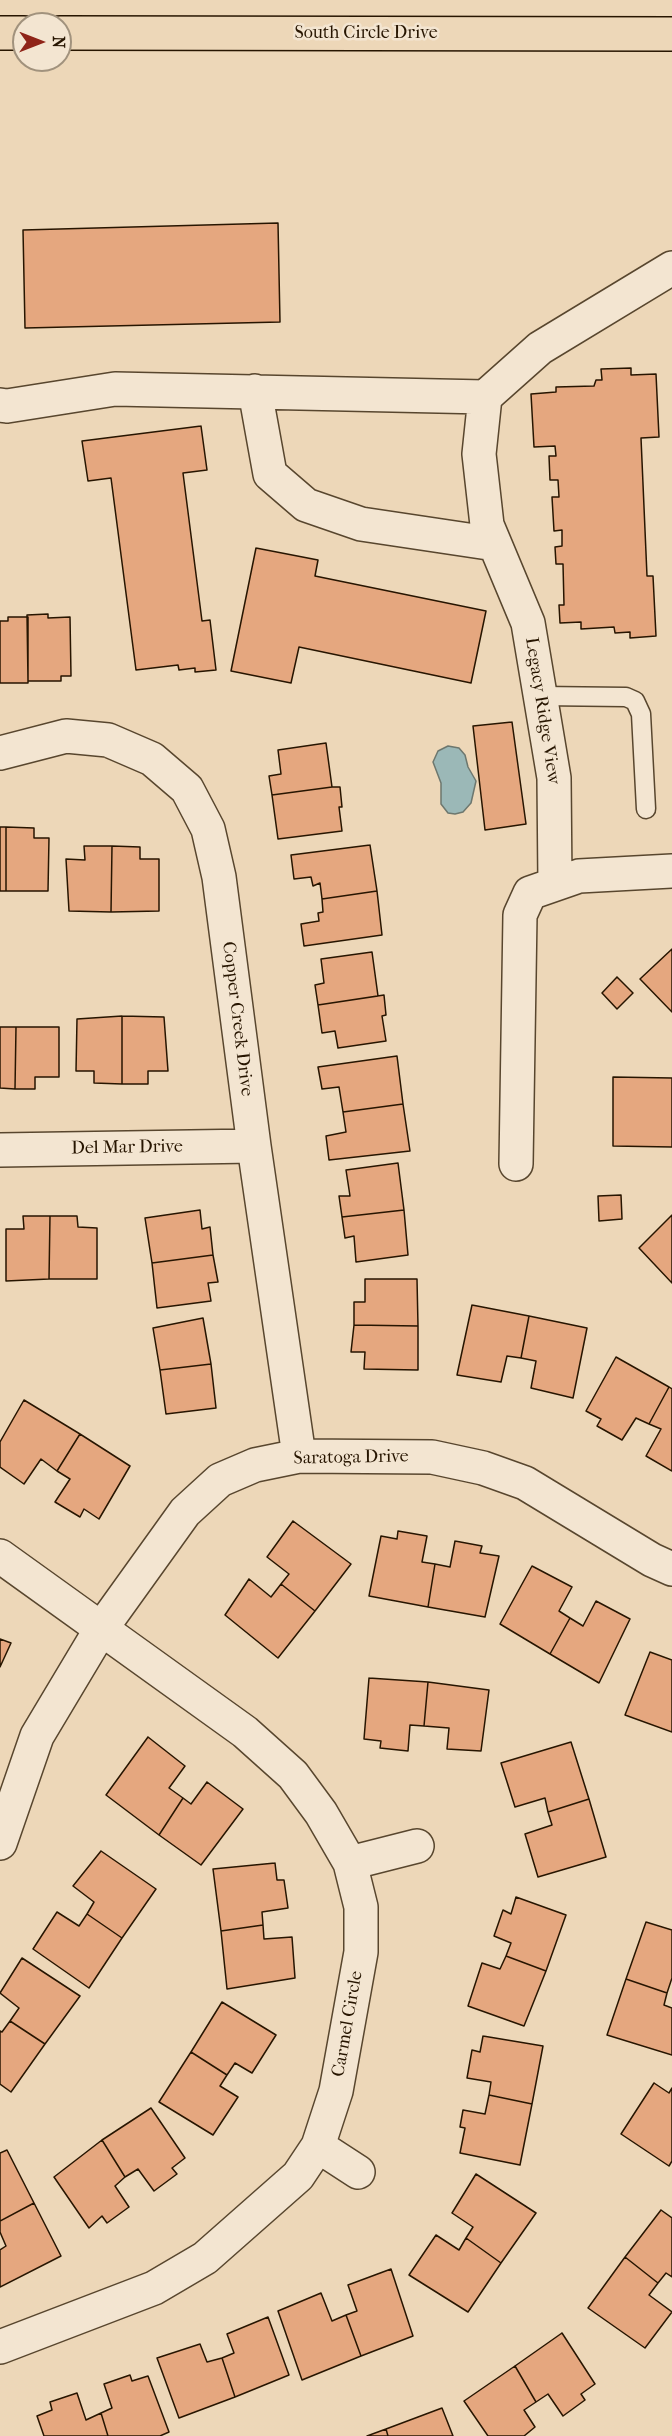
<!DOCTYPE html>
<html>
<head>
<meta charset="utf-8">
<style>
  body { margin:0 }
  #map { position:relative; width:672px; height:2436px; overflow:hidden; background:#edd7b8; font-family:"IM FELL French Canon",serif }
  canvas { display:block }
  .north { position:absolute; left:12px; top:12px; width:60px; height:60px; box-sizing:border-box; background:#f3e5d1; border:2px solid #a1927d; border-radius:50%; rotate:90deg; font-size:16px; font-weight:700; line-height:24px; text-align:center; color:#271500 }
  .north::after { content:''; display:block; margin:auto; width:21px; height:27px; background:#8f2418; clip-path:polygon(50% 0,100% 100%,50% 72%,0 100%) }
</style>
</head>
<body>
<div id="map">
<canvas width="672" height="2436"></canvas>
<div class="north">N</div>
</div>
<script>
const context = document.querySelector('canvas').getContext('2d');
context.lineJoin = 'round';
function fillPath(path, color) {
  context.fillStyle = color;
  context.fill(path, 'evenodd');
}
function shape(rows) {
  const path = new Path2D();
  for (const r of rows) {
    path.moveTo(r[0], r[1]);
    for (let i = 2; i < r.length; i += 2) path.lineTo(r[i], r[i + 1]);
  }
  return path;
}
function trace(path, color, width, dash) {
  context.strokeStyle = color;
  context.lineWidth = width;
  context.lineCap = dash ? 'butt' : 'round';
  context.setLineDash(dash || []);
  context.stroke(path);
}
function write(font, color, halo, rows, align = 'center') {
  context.font = font + ' "IM FELL French Canon",serif';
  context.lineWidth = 5;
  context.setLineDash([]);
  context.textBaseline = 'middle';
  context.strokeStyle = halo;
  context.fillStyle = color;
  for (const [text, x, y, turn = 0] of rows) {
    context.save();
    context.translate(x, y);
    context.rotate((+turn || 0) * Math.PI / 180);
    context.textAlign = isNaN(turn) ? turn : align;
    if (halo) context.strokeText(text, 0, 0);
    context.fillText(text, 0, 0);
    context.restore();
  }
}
const water = shape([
  [448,746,459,748,465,755,468,767,476,781,471,803,463,812,455,814,448,813,441,804,441,783,433,762,438,751,448,746]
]);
fillPath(water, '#9bb8b7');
trace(water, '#6d776e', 1.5);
const building = shape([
  [278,223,280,322,25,328,23,230,278,223],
  [631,368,631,375,656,374,659,437,641,438,647,576,653,576,656,636,630,638,630,632,615,633,614,627,581,629,581,622,560,623,559,605,564,605,563,564,556,564,555,547,562,546,562,530,554,531,552,497,559,497,558,480,550,480,549,456,556,456,555,446,534,447,531,394,556,392,556,387,594,386,596,380,602,380,601,369,631,368],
  [201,426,207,470,183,473,202,621,210,620,216,670,195,672,195,668,179,670,178,665,136,670,111,478,88,481,82,441,201,426],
  [256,548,318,560,315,576,486,611,471,683,299,647,291,683,231,671,256,548],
  [48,614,48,618,70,617,71,676,61,676,61,681,28,681,27,615,48,614],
  [8,617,28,617,28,683,0,683,0,621,8,621,8,617],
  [512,722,526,824,485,830,473,726,512,722],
  [326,743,332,787,272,795,269,776,281,774,278,750,326,743],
  [332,787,340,787,342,807,339,807,342,831,278,839,272,795,332,787],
  [0,827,6,827,6,891,0,891,0,827],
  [6,827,34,828,34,838,49,838,48,891,6,891,6,827],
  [370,845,377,891,322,899,320,883,313,886,311,877,294,879,291,855,370,845],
  [84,846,112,846,111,912,69,911,66,859,85,860,84,846],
  [112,846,140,847,140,859,159,859,159,911,111,912,112,846],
  [377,891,382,935,304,946,301,924,319,921,318,913,323,912,322,899,377,891],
  [672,949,672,1012,640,979,672,949],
  [372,952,378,996,318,1005,315,985,324,983,321,959,372,952],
  [617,977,633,993,617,1009,602,993,617,977],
  [384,995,386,1015,382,1016,386,1041,338,1048,335,1031,322,1033,318,1005,384,995],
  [122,1016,122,1084,94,1083,94,1071,76,1071,77,1019,122,1016],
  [122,1016,164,1017,168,1071,148,1071,148,1084,122,1084,122,1016],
  [0,1027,16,1027,15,1089,0,1088,0,1027],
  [16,1027,59,1027,59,1077,35,1077,35,1089,15,1089,16,1027],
  [397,1056,403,1104,343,1112,339,1087,322,1089,318,1067,397,1056],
  [613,1077,672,1078,672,1147,613,1146,613,1077],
  [403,1104,410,1151,329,1160,326,1136,346,1132,343,1112,403,1104],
  [398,1163,404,1210,342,1217,339,1196,350,1196,346,1170,398,1163],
  [621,1195,622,1219,599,1221,598,1196,621,1195],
  [200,1210,202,1229,210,1227,213,1255,152,1263,145,1218,200,1210],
  [404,1210,408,1255,356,1262,354,1236,345,1238,342,1217,404,1210],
  [672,1215,672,1283,639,1248,672,1215],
  [23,1216,50,1216,49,1279,6,1281,6,1229,24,1229,23,1216],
  [50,1216,77,1216,78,1227,97,1228,97,1279,49,1279,50,1216],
  [213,1255,218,1282,208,1283,211,1301,157,1308,152,1263,213,1255],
  [365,1279,417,1279,418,1326,354,1325,354,1302,365,1302,365,1279],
  [472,1305,529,1316,521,1358,507,1356,501,1382,457,1375,472,1305],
  [529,1316,587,1328,573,1398,531,1388,536,1361,521,1358,529,1316],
  [203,1318,211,1364,160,1370,153,1328,203,1318],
  [354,1325,418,1326,418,1370,364,1369,365,1352,351,1352,354,1325],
  [616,1357,669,1387,649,1424,636,1418,622,1440,597,1426,601,1419,586,1411,616,1357],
  [211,1364,216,1408,166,1414,160,1370,211,1364],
  [669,1387,672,1389,672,1471,646,1456,661,1429,649,1424,669,1387],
  [24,1400,80,1434,57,1471,41,1459,24,1484,0,1467,0,1442,24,1400],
  [80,1434,130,1466,99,1519,84,1509,80,1517,55,1502,70,1479,57,1471,80,1434],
  [293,1521,351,1564,315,1611,281,1584,289,1574,267,1557,293,1521],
  [398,1531,427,1536,422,1562,435,1564,428,1607,369,1596,381,1536,397,1539,398,1531],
  [455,1541,482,1546,480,1553,499,1556,485,1617,428,1607,435,1564,450,1567,455,1541],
  [532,1566,572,1587,559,1611,570,1618,550,1654,500,1624,532,1566],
  [249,1579,271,1597,281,1584,315,1611,278,1658,225,1615,249,1579],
  [596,1601,630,1619,599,1683,550,1654,570,1618,583,1626,596,1601],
  [0,1639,11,1643,0,1667,0,1639],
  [650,1652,672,1660,672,1732,625,1715,650,1652],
  [369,1678,428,1682,424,1726,410,1725,408,1751,380,1748,381,1741,364,1739,369,1678],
  [428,1682,489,1690,481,1751,447,1749,449,1728,424,1726,428,1682],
  [148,1737,185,1766,169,1788,183,1798,159,1835,106,1795,148,1737],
  [571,1742,589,1799,548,1812,545,1798,515,1807,501,1763,571,1742],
  [207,1782,243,1809,201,1865,159,1835,183,1798,191,1804,207,1782],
  [589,1799,606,1857,538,1877,525,1834,552,1825,548,1812,589,1799],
  [101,1851,156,1889,122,1938,87,1914,94,1902,73,1886,101,1851],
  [275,1863,277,1880,284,1880,288,1908,262,1912,263,1925,221,1931,213,1869,275,1863],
  [516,1897,566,1915,546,1971,506,1956,511,1943,494,1936,503,1910,511,1914,516,1897],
  [57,1912,79,1926,87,1914,122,1938,89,1988,33,1949,57,1912],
  [646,1922,672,1930,672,1978,667,1993,626,1979,646,1922],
  [263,1925,264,1939,292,1937,295,1978,227,1989,221,1931,263,1925],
  [506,1956,546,1971,524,2026,468,2006,482,1963,500,1969,506,1956],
  [22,1958,80,1996,45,2044,10,2021,19,2008,0,1993,22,1958],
  [626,1979,667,1993,664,2005,672,2008,672,2055,607,2035,626,1979],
  [222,2002,276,2035,252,2073,235,2063,227,2075,191,2052,222,2002],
  [10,2021,45,2044,11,2092,0,2084,0,2031,2,2032,10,2021],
  [483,2036,543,2046,532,2104,489,2095,491,2082,467,2078,472,2050,480,2052,483,2036],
  [191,2052,227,2075,220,2086,238,2097,213,2135,159,2102,191,2052],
  [654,2083,669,2093,672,2088,672,2161,669,2166,621,2134,654,2083],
  [489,2095,532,2104,520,2165,460,2153,465,2128,460,2127,463,2110,485,2114,489,2095],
  [151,2108,185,2158,172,2168,177,2174,154,2191,138,2169,125,2177,102,2140,151,2108],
  [102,2140,125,2177,115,2186,129,2207,107,2223,102,2216,89,2228,54,2177,102,2140],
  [7,2150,34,2203,0,2221,0,2153,7,2150],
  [476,2174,536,2213,501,2263,466,2238,473,2227,452,2213,476,2174],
  [34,2203,61,2256,0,2287,0,2250,6,2246,0,2232,0,2221,34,2203],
  [661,2210,672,2218,672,2277,666,2273,658,2283,625,2257,661,2210],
  [436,2235,459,2250,466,2238,501,2263,468,2312,409,2275,436,2235],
  [625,2257,658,2283,649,2295,672,2312,645,2348,588,2308,625,2257],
  [391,2269,413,2336,361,2356,346,2315,357,2311,348,2285,391,2269],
  [321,2293,332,2321,346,2315,361,2356,302,2380,278,2311,321,2293],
  [268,2317,289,2375,235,2397,222,2358,234,2353,227,2334,268,2317],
  [562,2333,595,2384,581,2394,585,2400,563,2416,548,2394,536,2402,515,2366,562,2333],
  [200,2344,207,2362,222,2358,235,2397,179,2418,157,2358,200,2344],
  [515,2366,536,2402,524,2410,535,2427,524,2436,488,2436,464,2401,515,2366],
  [130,2375,132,2381,148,2376,169,2432,160,2436,108,2436,101,2413,112,2408,104,2384,130,2375],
  [77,2393,86,2420,101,2413,108,2436,44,2436,37,2416,52,2410,50,2402,77,2393],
  [442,2408,453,2436,388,2436,386,2429,442,2408],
  [386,2429,388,2436,367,2436,386,2429]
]);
fillPath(building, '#e5a77f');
trace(building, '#271500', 1.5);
const service = shape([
  [540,696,626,697,635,701,641,714,646,809]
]);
const minor = shape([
  [255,391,270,474,306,505,361,524,495,544],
  [0,405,7,406,115,389,485,397],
  [0,753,66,736,108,740,152,759,187,789,208,829,219,877,254,1146,299,1456],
  [555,884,554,778,528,623,487,525,479,454,485,397,540,348,672,268],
  [0,1150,254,1146],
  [516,1164,520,915,530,893,579,876,672,871],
  [0,1556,245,1732,293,1775,321,1813,350,1863,361,1907,361,1952,336,2091,318,2146,298,2176,205,2258,154,2288,0,2347],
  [0,1843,37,1736,101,1629,185,1512,220,1480,255,1465,299,1456,432,1457,483,1468,525,1483,652,1560,672,1569],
  [350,1863,417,1846],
  [318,2146,358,2172]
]);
const primary = shape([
  [0,33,24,33],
  [60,33,672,34]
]);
trace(service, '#58462e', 21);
trace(minor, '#58462e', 36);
trace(primary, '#271500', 36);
trace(service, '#f3e5d1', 18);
trace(minor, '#f3e5d1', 33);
trace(primary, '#edd7b8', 33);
write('18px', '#271500', '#f3e5d1', [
  ["South Circle Drive",366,34],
  ["Legacy Ridge View",542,711,81],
  ["Copper Creek Drive",237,1019,83],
  ["Del Mar Drive",127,1148,-1],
  ["Saratoga Drive",351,1458,-1],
  ["Carmel Circle",348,2024,-80]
]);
</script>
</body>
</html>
